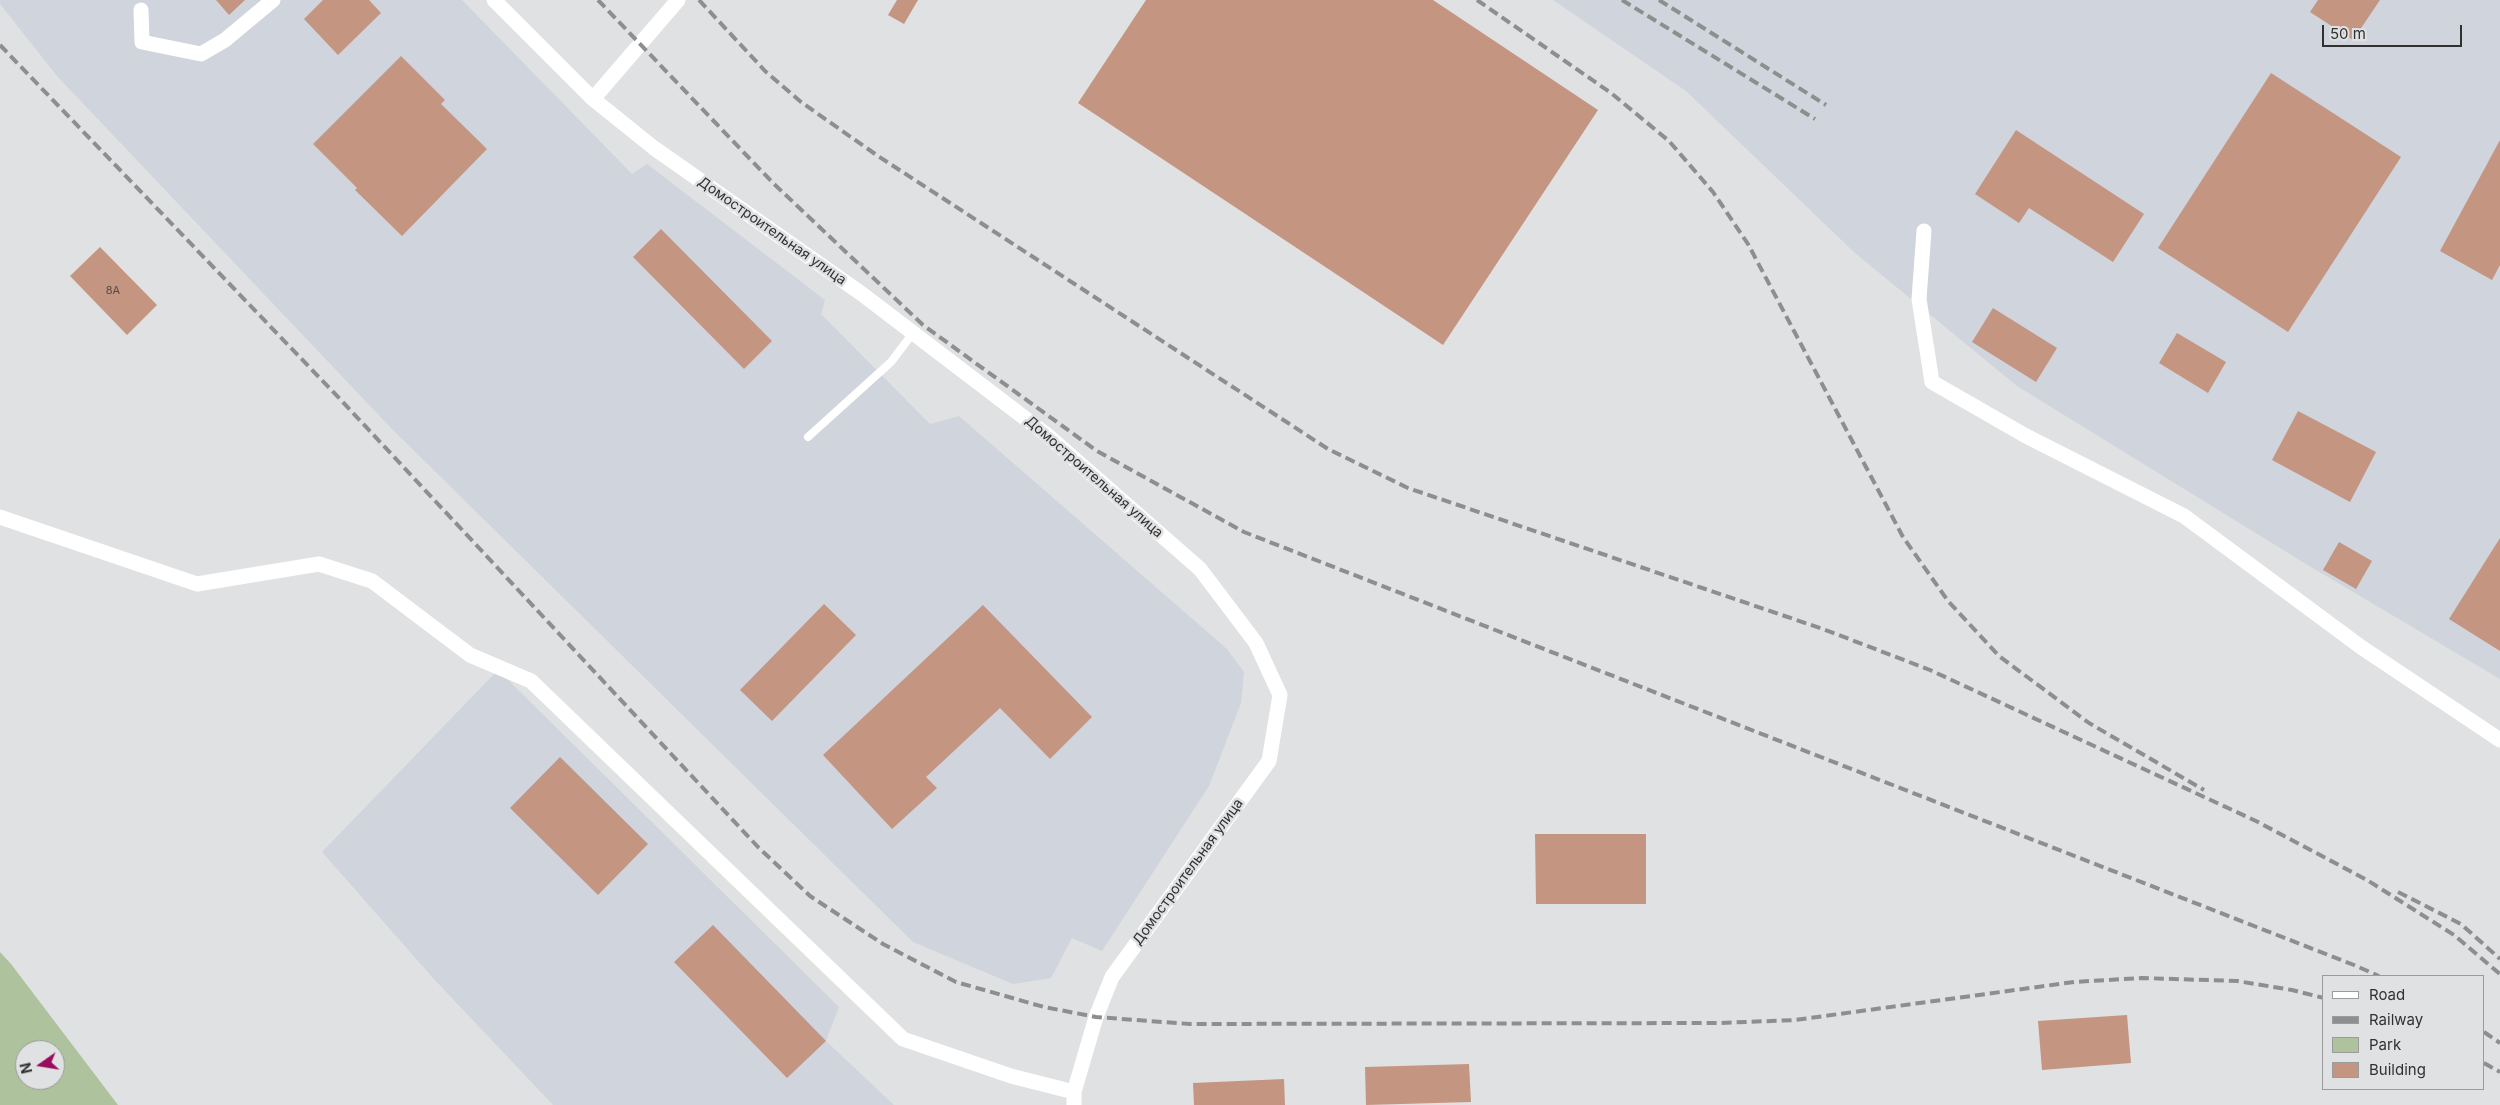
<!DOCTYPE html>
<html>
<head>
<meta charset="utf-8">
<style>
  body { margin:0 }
  #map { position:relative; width:2500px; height:1105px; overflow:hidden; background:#e0e1e2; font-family:Inter,sans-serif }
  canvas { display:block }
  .legend { position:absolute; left:2322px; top:975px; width:162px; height:115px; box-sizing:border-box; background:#e0e1e2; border:1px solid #9a9b9b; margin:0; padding:6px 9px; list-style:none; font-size:15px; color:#313131 }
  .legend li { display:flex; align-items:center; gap:10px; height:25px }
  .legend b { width:25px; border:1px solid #9a9b9b }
  .north { position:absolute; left:15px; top:1040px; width:50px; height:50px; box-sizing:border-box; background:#e0e1e2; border:1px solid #9a9b9b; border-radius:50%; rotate:257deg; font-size:14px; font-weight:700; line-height:20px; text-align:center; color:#313131 }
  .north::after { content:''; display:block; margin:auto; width:18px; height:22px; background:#990c5f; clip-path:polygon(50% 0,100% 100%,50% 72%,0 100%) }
  .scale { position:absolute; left:2322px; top:25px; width:140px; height:22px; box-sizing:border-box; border:2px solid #313131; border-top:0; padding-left:6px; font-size:15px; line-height:18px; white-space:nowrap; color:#313131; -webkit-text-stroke:4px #e0e1e2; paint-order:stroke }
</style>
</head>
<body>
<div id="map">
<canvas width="2500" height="1105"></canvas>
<ul class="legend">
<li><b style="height:6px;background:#fff"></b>Road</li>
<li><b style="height:6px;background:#8d8e8e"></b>Railway</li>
<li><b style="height:14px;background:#adc29d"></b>Park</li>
<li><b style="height:14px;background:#c49581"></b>Building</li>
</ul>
<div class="north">N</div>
<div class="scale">50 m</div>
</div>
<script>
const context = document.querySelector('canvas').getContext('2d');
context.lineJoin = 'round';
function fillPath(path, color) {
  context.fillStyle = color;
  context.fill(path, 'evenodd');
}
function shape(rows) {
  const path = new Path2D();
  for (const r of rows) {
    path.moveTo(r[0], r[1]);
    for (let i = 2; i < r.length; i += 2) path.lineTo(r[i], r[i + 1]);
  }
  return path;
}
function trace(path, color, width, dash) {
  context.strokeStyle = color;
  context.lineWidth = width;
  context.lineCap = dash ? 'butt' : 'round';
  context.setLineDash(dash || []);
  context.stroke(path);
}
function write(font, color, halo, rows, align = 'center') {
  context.font = font + ' Inter,sans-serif';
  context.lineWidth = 5;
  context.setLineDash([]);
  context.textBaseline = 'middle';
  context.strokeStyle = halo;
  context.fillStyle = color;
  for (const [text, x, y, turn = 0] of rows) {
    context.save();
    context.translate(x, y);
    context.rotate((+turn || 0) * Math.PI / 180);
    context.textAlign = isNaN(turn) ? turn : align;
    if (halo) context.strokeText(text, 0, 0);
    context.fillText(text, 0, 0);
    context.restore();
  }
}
fillPath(shape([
  [0,0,462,0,632,174,647,164,825,300,821,314,930,424,959,416,1227,649,1244,672,1241,703,1209,786,1102,951,1072,938,1051,978,1013,984,913,942,391,428,57,76,0,4],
  [1553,0,2500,0,2500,679,2306,564,2017,386,1855,253,1686,91],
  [498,670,839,1007,826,1041,894,1105,553,1105,433,978,322,852]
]), '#d0d4dc');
fillPath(shape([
  [0,952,11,964,118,1105,0,1105],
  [25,1050,55,1050,55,1080,25,1080]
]), '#adc29d');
fillPath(shape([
  [216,0,245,0,229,15],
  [323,0,369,0,381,13,338,55,304,19],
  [897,0,918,0,904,24,888,15],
  [1146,0,1433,0,1598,110,1443,345,1078,103],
  [2318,0,2380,0,2353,40,2310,12],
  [401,56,445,100,441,104,487,149,402,236,355,190,357,188,313,144],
  [2271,73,2401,157,2288,332,2158,248],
  [2016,130,2144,214,2113,262,2029,208,2019,223,1975,194],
  [2500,140,2500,265,2492,280,2440,251],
  [661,229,772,341,744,369,633,257],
  [100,247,157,305,127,335,70,276],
  [1993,308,2057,348,2036,382,1972,342],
  [2177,333,2226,362,2208,393,2159,363],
  [2298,411,2376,452,2350,502,2272,460],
  [2500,538,2500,651,2449,619],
  [2339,542,2372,561,2356,589,2323,570],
  [824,604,856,635,772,721,740,690],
  [983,605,1092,717,1050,759,1000,708,926,777,937,788,892,829,823,755],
  [560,757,648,844,598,895,510,808],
  [1535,834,1646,834,1646,904,1536,904],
  [713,925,826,1041,787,1078,674,962],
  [2127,1015,2131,1063,2042,1070,2038,1021],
  [1469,1064,1471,1102,1366,1105,1365,1067],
  [1284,1079,1285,1105,1194,1105,1193,1083]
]), '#c49581');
trace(shape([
  [808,437,891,362,913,333]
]), '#fff', 8);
trace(shape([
  [494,0,593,99],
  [678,0,593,99,654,148,862,294,1047,435,1200,569,1256,643,1280,695,1269,761,1112,977,1096,1017,1074,1092,1074,1105],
  [141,10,142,42,201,54,225,40,273,0],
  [1924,231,1919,299,1932,382,2026,436,2184,516,2361,647,2500,740],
  [0,517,197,584,319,564,372,581,470,655,531,681,903,1039,1011,1076,1074,1092]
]), '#fff', 15);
trace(shape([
  [598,0,773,183,923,325,1097,451,1244,532,2354,965,2379,976],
  [699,0,766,72,801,102,878,156,1328,449,1408,488,1823,629,1930,670,2256,821,2367,880,2454,935,2500,974],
  [1477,0,1611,93,1669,141,1713,192,1748,244,1903,537,1948,601,1999,656,2089,723,2204,790],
  [1622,0,1815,119],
  [1659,0,1826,105],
  [0,45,340,399,758,847,810,896,883,944,956,982,1044,1007,1096,1017,1190,1024,1721,1023,1795,1020,2074,982,2142,978,2237,981,2292,990,2324,998],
  [2398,892,2461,924,2500,959],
  [2484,1032,2500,1043],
  [2484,1063,2500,1072]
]), '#8d8e8e', 4, [10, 5]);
write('11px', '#564a45', null, [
  ["8А",113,291]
]);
write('14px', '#313131', '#e0e1e2', [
  ["Домостроительная улица",772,231,35],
  ["Домостроительная улица",1094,477,41],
  ["Домостроительная улица",1188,872,-54]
]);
</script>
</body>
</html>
